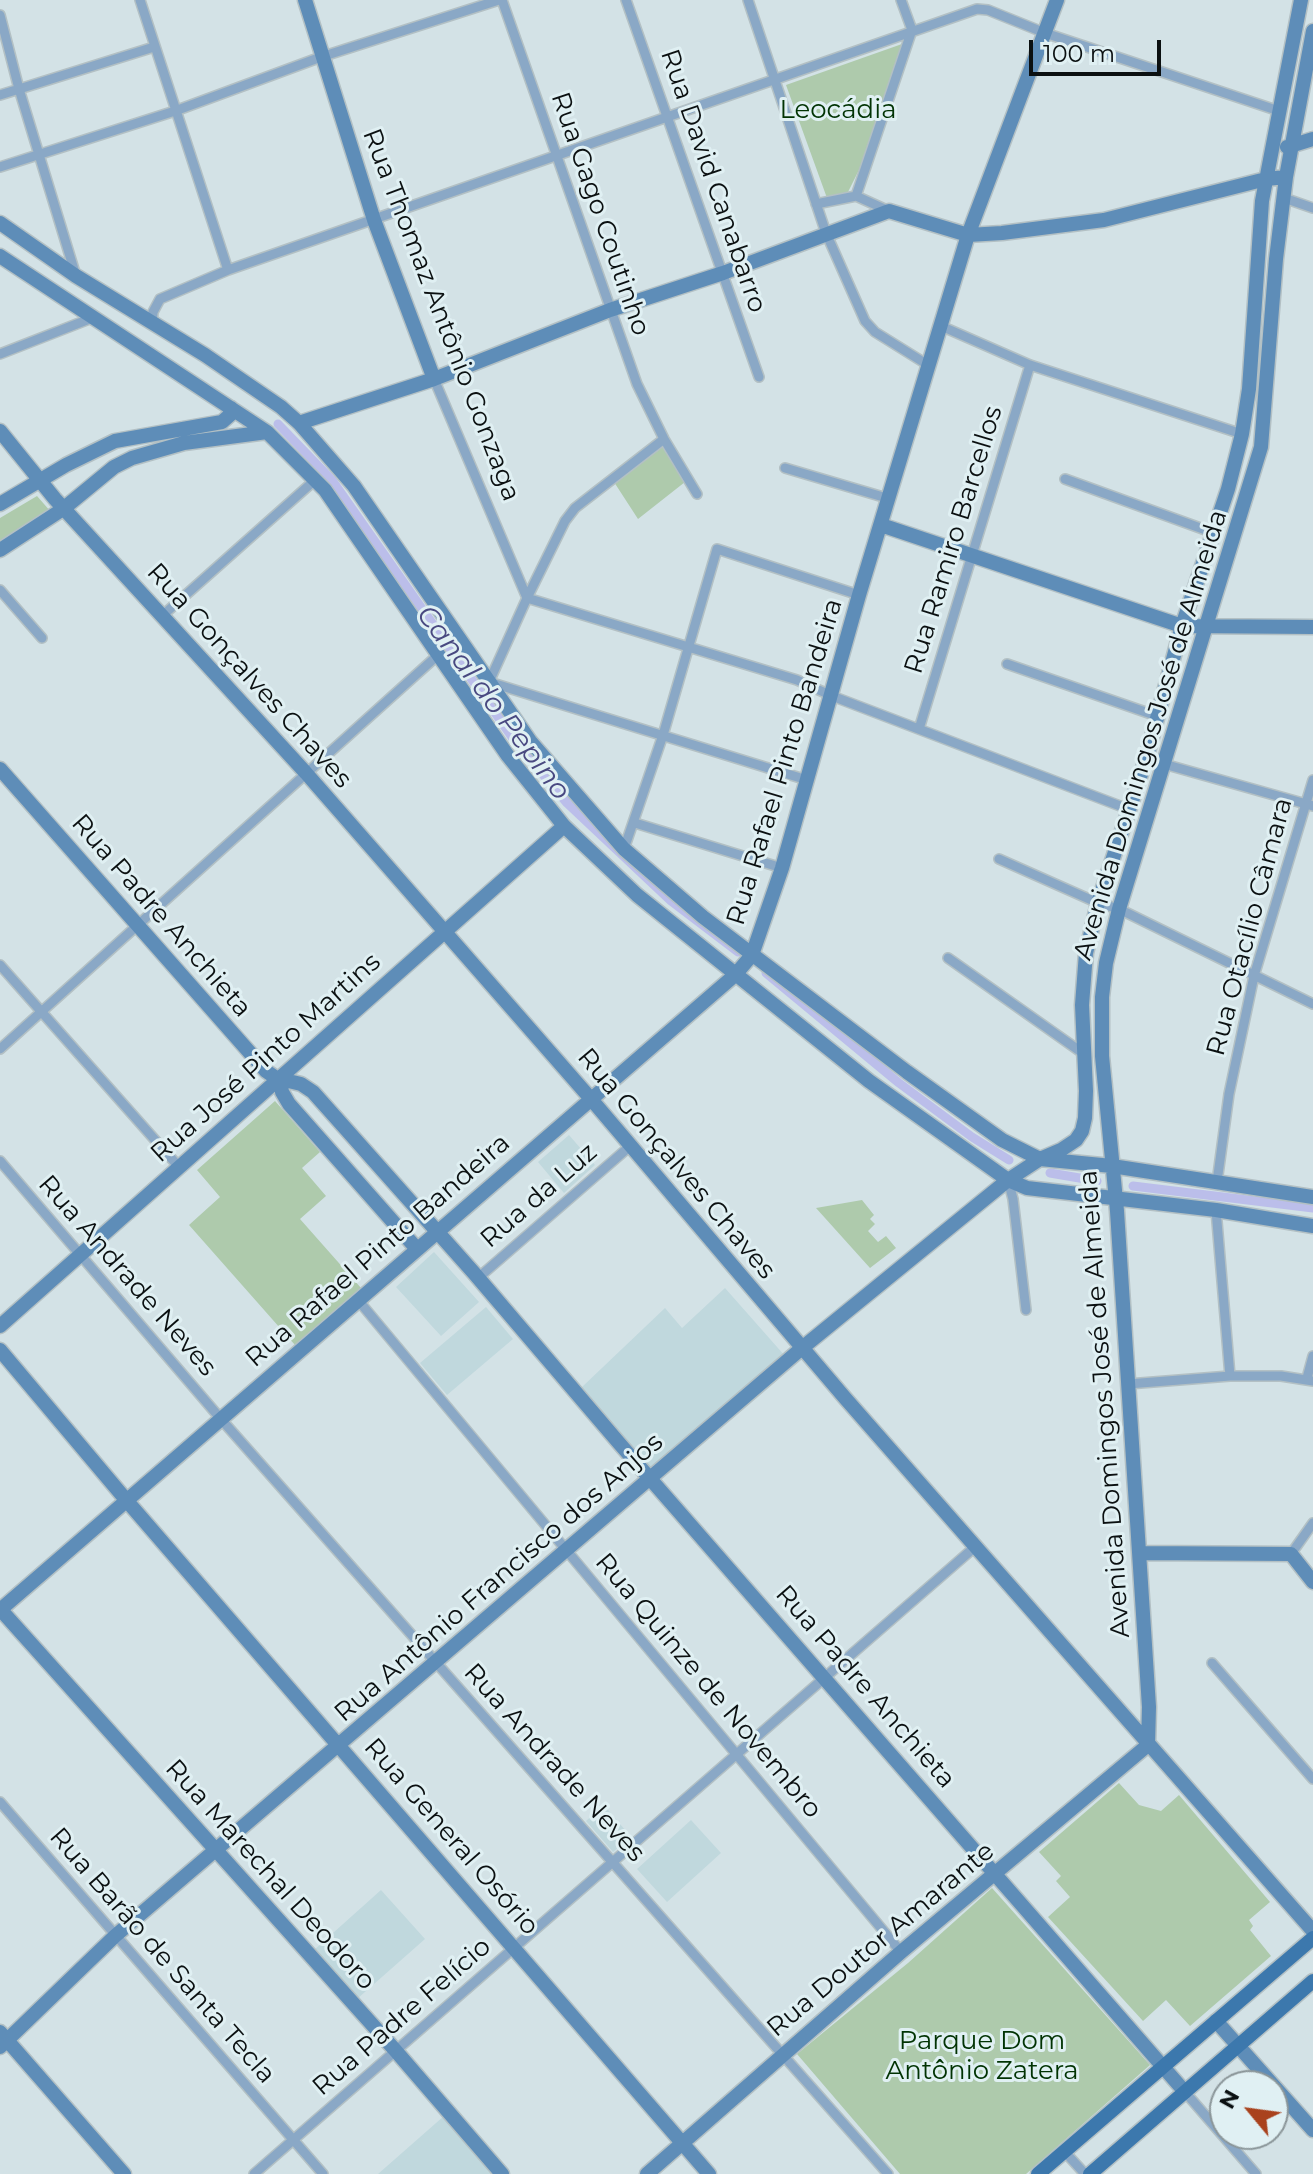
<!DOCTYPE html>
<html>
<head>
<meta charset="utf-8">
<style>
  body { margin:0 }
  #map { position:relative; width:1313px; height:2174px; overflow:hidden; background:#d3e2e6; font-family:Montserrat,sans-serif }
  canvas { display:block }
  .north { position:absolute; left:1209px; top:2070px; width:80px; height:80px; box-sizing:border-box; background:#e0f0f3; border:2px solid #8b9699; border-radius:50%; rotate:299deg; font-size:22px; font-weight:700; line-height:32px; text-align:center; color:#0b1011 }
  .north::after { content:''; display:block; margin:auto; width:28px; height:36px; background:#a9421d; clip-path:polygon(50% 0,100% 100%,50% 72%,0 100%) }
  .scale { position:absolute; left:1029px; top:40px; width:132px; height:36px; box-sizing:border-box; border:4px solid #0b1011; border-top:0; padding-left:10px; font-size:24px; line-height:28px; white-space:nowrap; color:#0b1011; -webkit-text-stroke:6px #e0f0f3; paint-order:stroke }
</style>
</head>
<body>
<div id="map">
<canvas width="1313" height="2174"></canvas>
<div class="north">N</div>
<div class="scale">100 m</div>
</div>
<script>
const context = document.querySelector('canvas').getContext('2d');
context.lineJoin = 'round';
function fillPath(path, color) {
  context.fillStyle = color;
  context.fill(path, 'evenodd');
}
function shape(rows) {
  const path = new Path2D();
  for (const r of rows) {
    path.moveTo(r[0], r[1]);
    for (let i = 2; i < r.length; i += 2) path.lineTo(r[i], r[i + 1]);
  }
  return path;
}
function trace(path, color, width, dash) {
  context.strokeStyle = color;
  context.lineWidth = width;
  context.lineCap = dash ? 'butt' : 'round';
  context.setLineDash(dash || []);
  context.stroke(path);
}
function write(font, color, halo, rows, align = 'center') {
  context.font = font + ' Montserrat,sans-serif';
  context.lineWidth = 6;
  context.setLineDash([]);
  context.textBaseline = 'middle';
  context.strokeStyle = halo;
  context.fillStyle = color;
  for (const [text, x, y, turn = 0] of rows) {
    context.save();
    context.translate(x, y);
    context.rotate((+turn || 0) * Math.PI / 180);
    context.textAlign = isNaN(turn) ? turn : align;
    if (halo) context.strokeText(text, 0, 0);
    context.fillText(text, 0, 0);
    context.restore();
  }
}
fillPath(shape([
  [569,1135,595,1165,564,1193,538,1162],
  [434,1252,479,1302,441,1336,396,1287],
  [725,1288,785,1356,651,1470,582,1387,665,1308,682,1328],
  [486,1307,513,1339,447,1395,420,1363],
  [604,1805,631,1837,613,1852,586,1821],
  [691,1820,721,1853,667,1902,637,1869],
  [381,1890,425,1939,357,1999,314,1950],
  [444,2116,493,2172,491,2174,378,2174]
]), '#c0d8dd');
fillPath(shape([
  [902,44,864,160,847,194,827,198,786,85],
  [661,445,685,482,638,519,614,482],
  [37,496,51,512,0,544,0,518],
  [275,1101,320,1152,302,1168,326,1196,300,1219,361,1288,295,1345,189,1225,220,1197,197,1170],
  [862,1200,874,1215,870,1219,875,1224,868,1231,878,1242,886,1236,896,1248,870,1268,816,1208],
  [1119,1783,1139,1805,1161,1811,1179,1795,1270,1902,1249,1920,1253,1926,1250,1930,1271,1956,1190,2026,1166,2000,1143,2021,1048,1917,1070,1897,1056,1881,1061,1876,1039,1852],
  [992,1888,1150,2065,1026,2174,900,2174,797,2054,908,1963]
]), '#aecaac');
trace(shape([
  [278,424,332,480,514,740,567,803,671,901,738,952],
  [766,973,899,1083,972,1137,1009,1160],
  [1050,1173,1097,1181],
  [1133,1186,1313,1208]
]), '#bbbeea', 9);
const street = shape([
  [140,0,228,270],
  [502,0,637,384,664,439,697,494],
  [626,0,759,377],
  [748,0,826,233,865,321,875,332,928,365],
  [0,15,19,89,76,276],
  [0,95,154,47],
  [0,167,175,111,321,57,499,0],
  [856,196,912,30,901,0],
  [1284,198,1313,208],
  [816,204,856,196,889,211],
  [152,324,153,312,160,299,228,270,977,9,988,10,1045,33,1279,111],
  [941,326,1030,365,1242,434],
  [0,354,92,318],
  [434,379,527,598,797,680,832,696,1128,809],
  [664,439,575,508,565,521,527,598,489,682,807,780],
  [785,468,890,499],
  [1065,479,1214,533],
  [0,590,42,638],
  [162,616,315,480],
  [1007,664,1157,716],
  [919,729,1030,365],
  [1146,759,1313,806],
  [635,823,782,868],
  [624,849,663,735,717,549,859,595],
  [999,859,1098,903,1119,909,1313,1004],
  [948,958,1084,1054],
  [0,965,179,1167],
  [0,1049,438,655],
  [0,1161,220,1418,888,2174],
  [1008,1180,1013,1199,1026,1310],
  [1217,1182,1229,1094,1254,976,1313,780],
  [1216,1210,1230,1376],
  [478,1278,629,1147],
  [358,1300,901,1952],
  [1307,1378,1313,1356],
  [1128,1384,1230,1376,1281,1376,1313,1381],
  [1291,1554,1313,1523],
  [1212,1663,1313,1779],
  [0,1802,323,2174],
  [1185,2092,1256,2174],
  [1064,2151,1085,2174],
  [254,2174,976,1546]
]);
const secondary = shape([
  [305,0,374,220,434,379],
  [1287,147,1313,139],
  [0,223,76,276,205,355,281,407,299,423,354,486,530,741,624,849,703,917,907,1072,1002,1140,1040,1159,1112,1166,1313,1197],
  [0,256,267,432,325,490,508,756,564,826,637,895,869,1081,1008,1180,1027,1188,1216,1210,1313,1226],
  [299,423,434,379,610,310,723,273,889,211,968,235,1002,233,1104,220,1266,179,1286,177],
  [0,431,55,499,306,773,591,1099,845,1398,1313,1931],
  [0,504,66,465,115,441,222,422,231,414,231,408],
  [881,525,1182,626,1313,627],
  [0,550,63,509,114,467,132,458,184,443,267,432],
  [0,769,266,1071,276,1078,301,1084,313,1092,474,1273,619,1443,1185,2092],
  [280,1079,282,1092,289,1104,417,1249],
  [0,1326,564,826],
  [0,1350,127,1501,709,2174],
  [1140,1553,1291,1554,1313,1582],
  [0,1609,395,2050,502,2174],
  [0,1610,735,975,752,955,782,868,859,595,968,235,1057,0],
  [1148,1745,1149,1707,1117,1211,1102,1056,1102,997,1106,963,1119,909,1261,447,1276,259,1286,177,1313,31],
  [1216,2021,1313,2130],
  [0,2032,124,2174],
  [0,2047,115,1936,802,1348,1008,1180,1040,1159,1061,1150,1076,1140,1082,1131,1085,1118,1086,1091,1082,1005,1086,953,1098,903,1146,759,1182,626,1228,489,1242,434,1249,389,1262,201,1301,0],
  [647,2174,901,1952,1148,1745]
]);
const primary = shape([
  [1038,2174,1313,1938],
  [1090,2174,1313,1981]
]);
trace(street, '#b3c0c4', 12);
trace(secondary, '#b3c0c4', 17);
trace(primary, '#b3c0c4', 17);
trace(street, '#8aa8c6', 9);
trace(secondary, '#5e8db8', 14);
trace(primary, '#3c78ad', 14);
write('26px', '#013303', '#e0f0f3', [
  ["Leocádia",838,110],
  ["Parque Dom",982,2041],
  ["Antônio Zatera",982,2071]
]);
write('26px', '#0b1011', '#e0f0f3', [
  ["Rua David Canabarro",713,181,71],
  ["Rua Gago Coutinho",600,214,71],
  ["Rua Thomaz Antônio Gonzaga",441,315,69],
  ["Rua Ramiro Barcellos",954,540,-73],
  ["Rua Gonçalves Chaves",249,676,48],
  ["Avenida Domingos José de Almeida",1151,735,-73],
  ["Rua Rafael Pinto Bandeira",785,762,-73],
  ["Rua Padre Anchieta",161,916,49],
  ["Rua Otacílio Câmara",1250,927,-75],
  ["Rua José Pinto Martins",266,1058,-42],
  ["Rua Gonçalves Chaves",676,1164,50],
  ["Rua da Luz",539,1196,-41],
  ["Rua Rafael Pinto Bandeira",378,1251,-41],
  ["Rua Andrade Neves",127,1276,49],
  ["Avenida Domingos José de Almeida",1105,1404,-94],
  ["Rua Antônio Francisco dos Anjos",499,1578,-41],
  ["Rua Quinze de Novembro",708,1686,50],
  ["Rua Padre Anchieta",865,1687,49],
  ["Rua Andrade Neves",554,1763,48],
  ["Rua General Osório",451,1837,49],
  ["Rua Marechal Deodoro",270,1875,48],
  ["Rua Doutor Amarante",881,1940,-40],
  ["Rua Barão de Santa Tecla",162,1956,49],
  ["Rua Padre Felício",402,2017,-41]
]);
write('italic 28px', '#494981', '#e0f0f3', [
  ["Canal do Pepino",493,703,53]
]);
</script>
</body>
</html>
